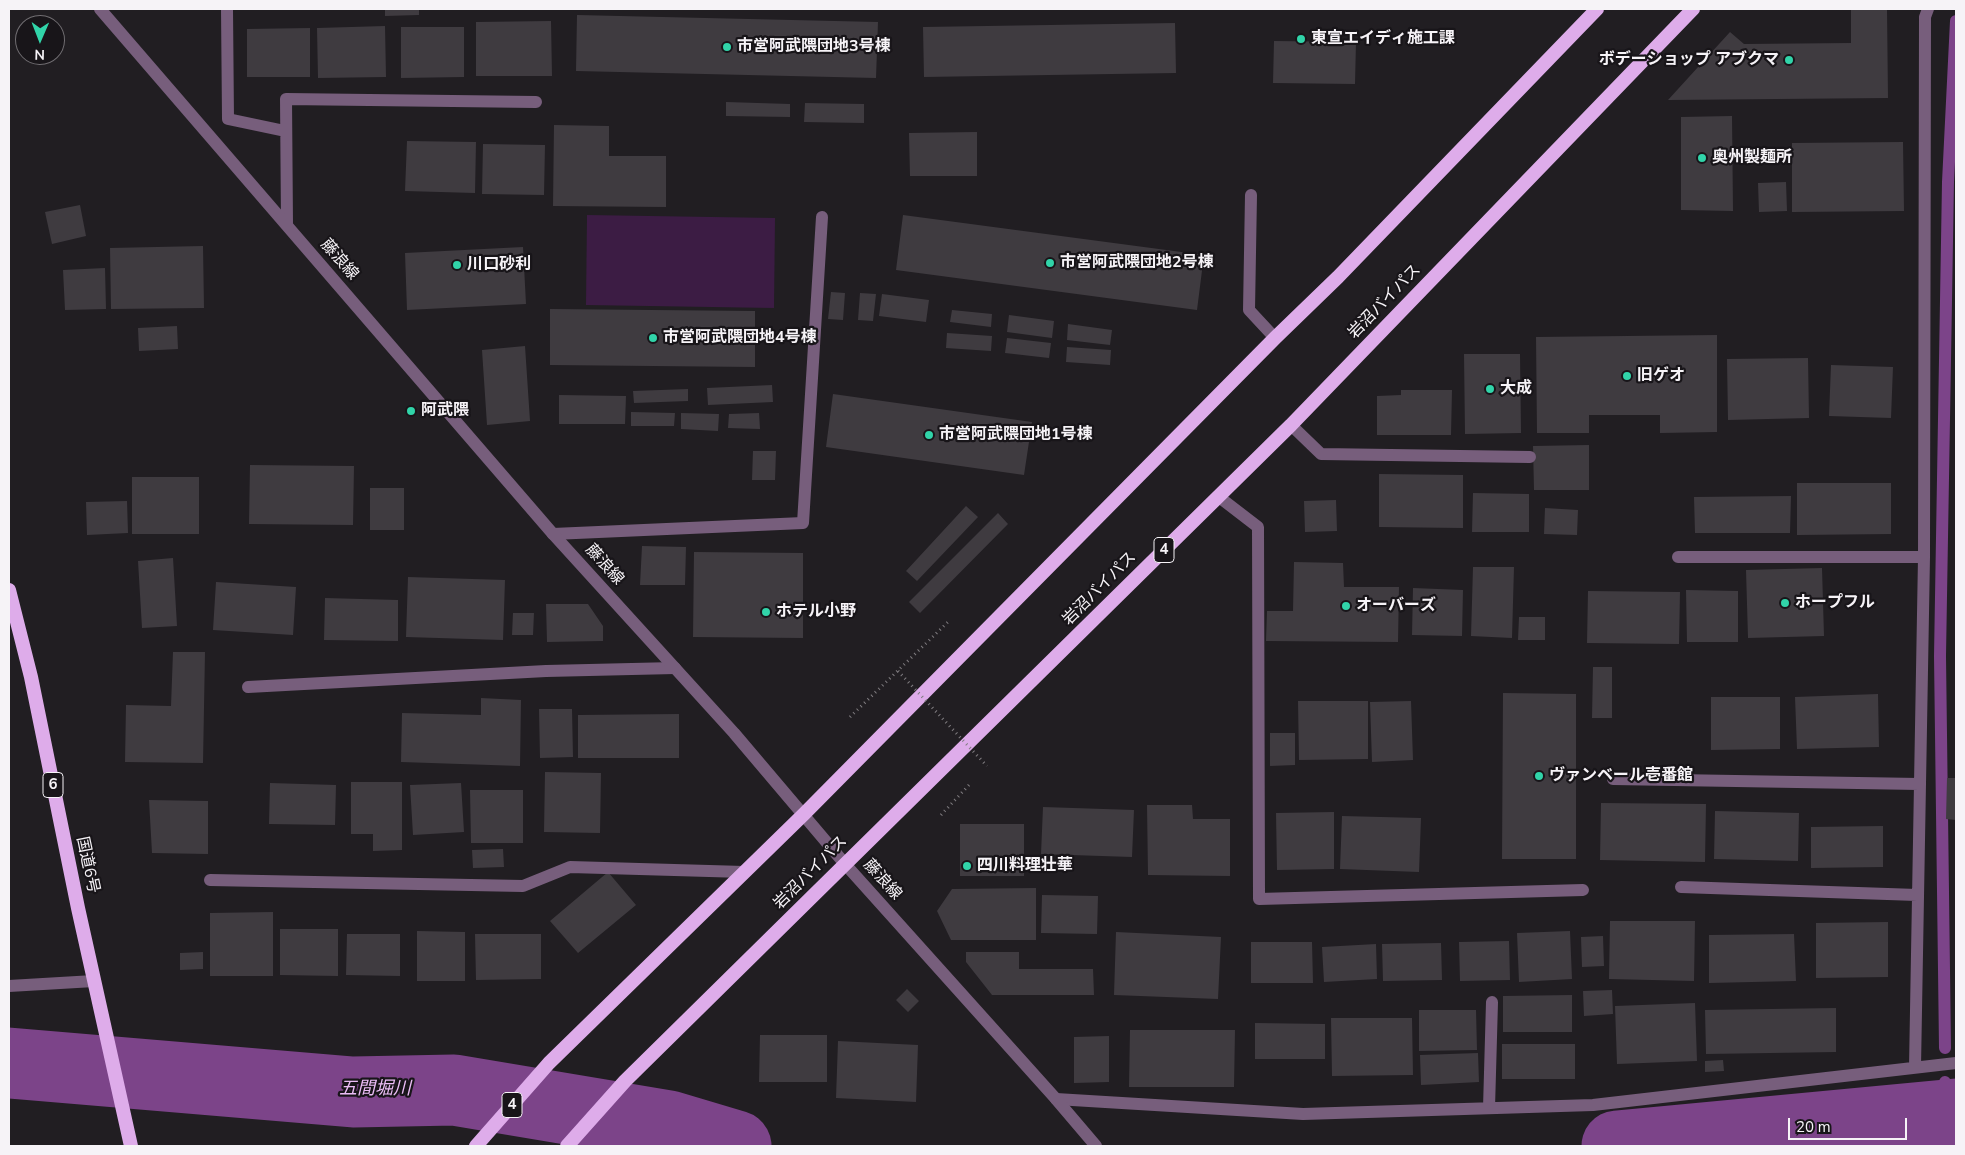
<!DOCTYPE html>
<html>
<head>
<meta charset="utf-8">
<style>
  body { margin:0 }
  #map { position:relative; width:1965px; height:1155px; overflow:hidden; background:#211e22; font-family:"Nunito Sans",sans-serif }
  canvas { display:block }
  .frame { position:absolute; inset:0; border:10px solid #f6f3f7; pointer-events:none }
  .north { position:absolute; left:15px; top:15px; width:50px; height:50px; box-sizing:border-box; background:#181519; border:1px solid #716e72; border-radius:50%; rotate:181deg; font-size:14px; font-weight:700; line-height:20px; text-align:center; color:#f6f3f7 }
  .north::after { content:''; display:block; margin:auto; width:18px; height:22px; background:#31d4a9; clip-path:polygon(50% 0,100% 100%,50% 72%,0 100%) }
  .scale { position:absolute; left:1788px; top:1118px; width:119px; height:22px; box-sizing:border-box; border:2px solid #f6f3f7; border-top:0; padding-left:6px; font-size:15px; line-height:18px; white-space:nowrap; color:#f6f3f7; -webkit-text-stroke:4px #181519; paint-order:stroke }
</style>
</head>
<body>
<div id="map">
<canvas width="1965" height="1155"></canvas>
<div class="frame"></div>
<div class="north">N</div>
<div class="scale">20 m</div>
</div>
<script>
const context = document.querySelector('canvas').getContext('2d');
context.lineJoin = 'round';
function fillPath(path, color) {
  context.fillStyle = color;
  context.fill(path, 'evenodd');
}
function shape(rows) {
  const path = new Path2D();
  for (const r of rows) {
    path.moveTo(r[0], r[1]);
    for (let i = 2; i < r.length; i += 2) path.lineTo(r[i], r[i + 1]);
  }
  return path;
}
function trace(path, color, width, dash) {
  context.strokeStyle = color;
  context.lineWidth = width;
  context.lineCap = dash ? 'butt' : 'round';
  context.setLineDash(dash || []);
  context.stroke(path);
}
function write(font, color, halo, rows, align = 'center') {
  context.font = font + ' "Nunito Sans","Noto Sans JP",sans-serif';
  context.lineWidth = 4.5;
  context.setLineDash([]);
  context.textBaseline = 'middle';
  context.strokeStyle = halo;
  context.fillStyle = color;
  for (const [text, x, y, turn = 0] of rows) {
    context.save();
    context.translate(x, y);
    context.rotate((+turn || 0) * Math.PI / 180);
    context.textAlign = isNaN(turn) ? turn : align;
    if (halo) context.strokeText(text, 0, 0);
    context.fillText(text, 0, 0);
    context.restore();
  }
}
fillPath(shape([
  [587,215,775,218,774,308,586,305]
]), '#3c1c44');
trace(shape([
  [1945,1048,1940,656,1948,182,1956,21],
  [1945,1082,1946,1116]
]), '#7c4489', 12);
trace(shape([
  [9,1063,353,1092,454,1090,669,1126,736,1146],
  [1617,1146,1956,1114]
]), '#7c4489', 71);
fillPath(shape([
  [385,9,419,9,419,15,385,16],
  [1851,9,1887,9,1888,98,1668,100,1730,32,1744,44,1851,43],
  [577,15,878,22,876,78,576,71],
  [551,21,552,76,476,76,476,22],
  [1175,23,1176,73,924,77,923,27],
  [385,26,386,77,318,78,317,28],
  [401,27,464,27,464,77,401,78],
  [310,28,310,77,247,77,247,29],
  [1274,41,1356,42,1355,84,1273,83],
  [726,102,790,104,790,117,726,116],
  [805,103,864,104,864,123,804,122],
  [1732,116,1733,211,1681,210,1681,117],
  [554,125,609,126,609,156,666,156,666,207,553,206],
  [977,132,977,176,910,176,909,133],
  [407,141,476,142,475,193,405,191],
  [1903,142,1904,211,1792,212,1792,143],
  [483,144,545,145,544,195,482,194],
  [1786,182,1787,211,1759,212,1758,183],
  [80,205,86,236,52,244,45,212],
  [903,215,1204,255,1197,310,896,270],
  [203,246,204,308,111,309,110,248],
  [523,247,526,304,407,310,405,253],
  [105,268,106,309,65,310,63,270],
  [831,292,845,293,843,320,828,319],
  [860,293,876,294,873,321,858,320],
  [882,294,929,300,926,322,879,316],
  [550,309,755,311,755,367,550,365],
  [952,310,992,314,991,327,950,322],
  [1009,315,1054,321,1052,338,1007,332],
  [1068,324,1112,330,1110,345,1067,340],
  [177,326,178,349,139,351,138,328],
  [947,333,992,336,991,351,946,348],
  [1717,335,1717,432,1660,433,1660,415,1589,415,1589,433,1537,433,1536,337],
  [1007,338,1051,343,1049,358,1005,353],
  [525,346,530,421,487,425,482,350],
  [1067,347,1111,350,1110,365,1066,362],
  [1464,354,1520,354,1521,433,1465,434],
  [1808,358,1809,418,1728,420,1727,359],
  [1831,365,1893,367,1891,418,1829,416],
  [772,385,773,402,708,405,707,388],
  [688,389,688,401,634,403,633,391],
  [1401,390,1452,390,1451,435,1377,435,1377,396,1401,395],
  [833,394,1032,422,1024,475,826,447],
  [559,395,626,396,625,424,559,424],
  [631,412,675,413,674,426,631,426],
  [681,413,719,414,718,431,681,429],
  [759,413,760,429,728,428,729,414],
  [1589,445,1589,490,1534,490,1533,446],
  [753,451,776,451,775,480,752,480],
  [250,465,354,466,353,525,249,524],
  [1379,474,1463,475,1463,528,1379,527],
  [132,477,199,477,199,534,132,534],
  [1797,483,1891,483,1891,534,1797,535],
  [370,488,404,488,404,530,370,530],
  [1473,493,1529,494,1529,532,1472,532],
  [1791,496,1790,533,1695,533,1694,497],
  [1336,500,1337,531,1305,532,1304,501],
  [127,501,128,533,87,535,86,502],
  [966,506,978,517,917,581,906,571],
  [1545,508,1578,510,1577,535,1544,534],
  [998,513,1008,524,920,613,909,602],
  [642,546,686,547,685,585,640,585],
  [694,552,803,553,803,638,693,637],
  [173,558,177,626,142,628,138,561],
  [1294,562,1343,563,1344,587,1399,587,1398,642,1266,641,1267,611,1293,611],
  [1473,567,1514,567,1512,638,1471,636],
  [1822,568,1824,636,1748,638,1746,570],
  [408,577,505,580,503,640,406,637],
  [216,582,296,587,293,635,213,630],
  [1413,588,1463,590,1462,636,1412,635],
  [1686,590,1738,591,1738,642,1687,642],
  [1588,591,1680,592,1679,644,1587,643],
  [325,598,398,600,398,641,324,640],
  [546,604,588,604,603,626,603,641,547,642],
  [513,613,534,613,533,635,512,635],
  [1519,617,1545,617,1545,640,1518,640],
  [173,652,205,652,203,763,125,762,126,705,171,706],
  [1593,667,1612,667,1612,718,1592,718],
  [1503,693,1576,694,1576,859,1502,859],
  [1878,694,1879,747,1797,749,1795,697],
  [1711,697,1780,697,1780,749,1711,750],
  [481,698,521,700,520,766,401,762,402,713,481,715],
  [1298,701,1368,701,1368,759,1299,760],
  [1411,701,1413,760,1372,762,1370,702],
  [539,709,572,709,573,757,540,758],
  [679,714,679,758,578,758,578,715],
  [1270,733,1295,733,1295,765,1270,766],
  [545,772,601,773,600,833,544,832],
  [1947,778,1956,778,1956,820,1946,819],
  [351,782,402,782,402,850,373,851,373,834,351,834],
  [270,783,336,785,335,825,269,824],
  [461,783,464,832,413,835,410,785],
  [470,790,523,790,523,843,471,843],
  [149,800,208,801,208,854,152,853],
  [1601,803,1706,804,1705,862,1600,860],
  [1147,805,1192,805,1193,819,1230,819,1230,876,1148,875],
  [1043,807,1134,810,1132,857,1041,854],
  [1715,811,1799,813,1798,861,1714,859],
  [1334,812,1334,869,1277,870,1276,813],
  [1342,816,1421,818,1419,872,1340,869],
  [960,824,1024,824,1024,876,960,876],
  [1883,826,1883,867,1811,868,1811,827],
  [503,849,504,867,473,868,472,850],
  [608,872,636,905,578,953,550,921],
  [1036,888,1036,940,951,940,937,911,952,889],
  [1042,895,1098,896,1097,934,1041,933],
  [273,912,273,976,210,976,210,913],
  [1610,921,1695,921,1694,981,1609,979],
  [1888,922,1888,977,1816,978,1816,923],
  [280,929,338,929,338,976,280,975],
  [417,931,465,932,465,981,417,981],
  [1570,931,1572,979,1519,982,1517,933],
  [1116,932,1221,937,1218,999,1114,995],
  [347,934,400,934,400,976,346,975],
  [475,934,541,934,541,979,476,980],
  [1794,934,1796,981,1709,983,1709,935],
  [1603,936,1604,966,1582,967,1581,937],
  [1509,941,1510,980,1460,981,1459,942],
  [1251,942,1312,942,1313,983,1251,983],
  [1441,943,1442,980,1383,981,1382,944],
  [1376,944,1377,979,1324,982,1322,947],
  [203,952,203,969,180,970,180,953],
  [966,952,1019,952,1019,969,1093,969,1094,995,992,995,966,962],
  [907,989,919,1001,908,1012,896,1000],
  [1612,990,1613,1014,1584,1016,1583,991],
  [1572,995,1572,1032,1503,1032,1503,996],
  [1695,1003,1697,1061,1617,1064,1615,1006],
  [1836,1008,1836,1052,1706,1054,1705,1010],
  [1419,1010,1476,1010,1477,1050,1419,1051],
  [1331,1018,1412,1018,1413,1075,1332,1076],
  [1255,1023,1325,1024,1325,1059,1255,1059],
  [1130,1030,1235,1030,1234,1087,1129,1087],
  [760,1035,827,1035,827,1082,759,1082],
  [1109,1036,1109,1082,1074,1083,1074,1037],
  [838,1041,918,1045,916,1102,836,1098],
  [1502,1044,1575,1044,1575,1079,1502,1079],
  [1478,1053,1479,1082,1421,1085,1420,1055],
  [1723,1060,1724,1071,1705,1072,1705,1061]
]), '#3f3b40');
trace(shape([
  [850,717,949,621],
  [941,815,969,785]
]), '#807d81', 3, [1, 4]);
trace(shape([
  [227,9,228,119,285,131],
  [1251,195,1249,310,1275,338],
  [287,224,286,99,536,102],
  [1291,425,1321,454,1530,457],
  [1219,497,1258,527,1259,899,1583,890],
  [553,534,803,523,822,217],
  [1678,557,1924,557],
  [248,687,546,671,675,668],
  [1613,779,1919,784],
  [210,880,523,886,570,867,744,872],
  [1681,887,1917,895],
  [9,986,94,981],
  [1915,1067,1924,557,1925,17,1928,9],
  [1056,1099,1303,1114,1593,1105,1956,1063],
  [1489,1108,1492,1002]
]), '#775e7c', 12);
trace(shape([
  [100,9,553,534,734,733,845,864,1056,1099,1096,1146]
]), '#775e7c', 12);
trace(shape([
  [9,590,31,677,78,908,131,1146],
  [476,1146,549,1063,804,814,1275,338,1338,277,1597,9],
  [567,1146,625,1081,1291,425,1693,9]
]), '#deacea', 14);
trace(shape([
  [898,671,987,766]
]), '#807d81', 3, [1, 4]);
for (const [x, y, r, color] of [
  [1301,39,5,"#31d4a9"],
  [727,47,5,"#31d4a9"],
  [1789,60,5,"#31d4a9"],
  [1702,158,5,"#31d4a9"],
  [1050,263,5,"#31d4a9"],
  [457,265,5,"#31d4a9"],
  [653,338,5,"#31d4a9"],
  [1627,376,5,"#31d4a9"],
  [1490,389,5,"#31d4a9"],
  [411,411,5,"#31d4a9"],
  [929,435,5,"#31d4a9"],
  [1785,603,5,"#31d4a9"],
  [1346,606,5,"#31d4a9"],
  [766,612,5,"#31d4a9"],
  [1539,776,5,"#31d4a9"],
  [967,866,5,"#31d4a9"]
]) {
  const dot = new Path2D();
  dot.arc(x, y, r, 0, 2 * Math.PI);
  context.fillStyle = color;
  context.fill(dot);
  trace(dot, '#181519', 2);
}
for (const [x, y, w] of [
  [1164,550,20],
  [53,785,20],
  [512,1105,20]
]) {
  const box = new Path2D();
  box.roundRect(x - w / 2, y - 12.5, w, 25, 4);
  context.fillStyle = '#181519';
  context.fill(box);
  trace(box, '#f6f3f7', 1);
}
write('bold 15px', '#f6f3f7', null, [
  ["4",1164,550],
  ["6",53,785],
  ["4",512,1105]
]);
write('bold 16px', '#f6f3f7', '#181519', [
  ["東宣エイディ施工課",1311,39],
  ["市営阿武隈団地3号棟",737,47],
  ["ボデーショップ アブクマ",1779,60,"right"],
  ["奥州製麺所",1712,158],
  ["市営阿武隈団地2号棟",1060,263],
  ["川口砂利",467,265],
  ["市営阿武隈団地4号棟",663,338],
  ["旧ゲオ",1637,376],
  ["大成",1500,389],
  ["阿武隈",421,411],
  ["市営阿武隈団地1号棟",939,435],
  ["ホープフル",1795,603],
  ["オーバーズ",1356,606],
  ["ホテル小野",776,612],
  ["ヴァンベール壱番館",1549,776],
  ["四川料理壮華",977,866]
], 'left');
write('16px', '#f6f3f7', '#181519', [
  ["藤浪線",339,260,49],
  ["岩沼バイパス",1385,302,-46],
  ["藤浪線",604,565,48],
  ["岩沼バイパス",1100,589,-45],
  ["国道6号",87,865,78],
  ["岩沼バイパス",811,873,-45],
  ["藤浪線",882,880,48]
]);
write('italic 18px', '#eabcf5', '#181519', [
  ["五間堀川",375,1090]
]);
</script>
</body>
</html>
